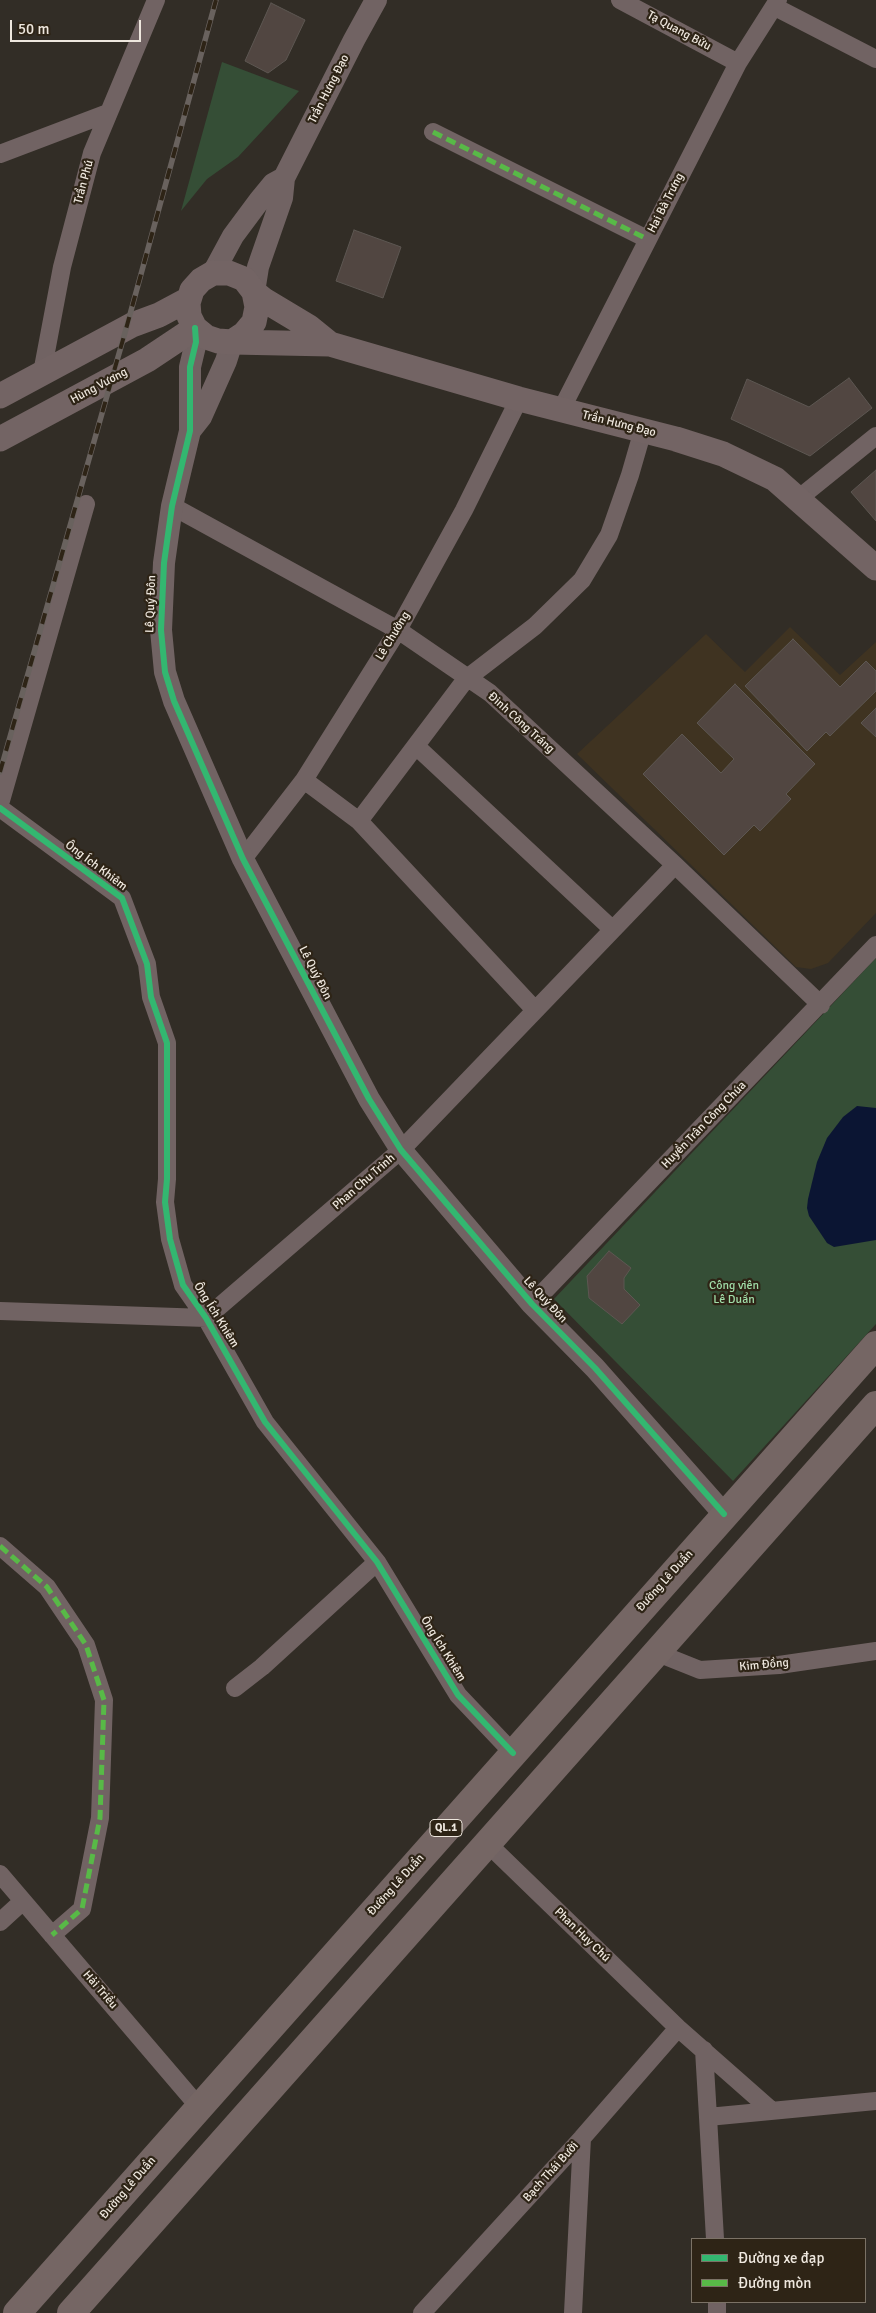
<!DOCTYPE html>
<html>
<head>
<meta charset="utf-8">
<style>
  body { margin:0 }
  #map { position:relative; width:876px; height:2313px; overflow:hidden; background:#322d26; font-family:Signika,sans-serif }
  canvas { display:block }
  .legend { position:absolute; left:691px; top:2238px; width:175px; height:65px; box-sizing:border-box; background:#2e2416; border:1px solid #7b7266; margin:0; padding:6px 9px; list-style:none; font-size:15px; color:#eee7de }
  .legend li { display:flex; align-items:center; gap:10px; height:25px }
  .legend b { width:25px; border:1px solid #7b7266 }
  .scale { position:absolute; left:10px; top:20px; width:131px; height:22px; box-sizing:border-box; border:2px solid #eee7de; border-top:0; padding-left:6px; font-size:15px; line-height:18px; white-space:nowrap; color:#eee7de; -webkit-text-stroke:4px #2e2416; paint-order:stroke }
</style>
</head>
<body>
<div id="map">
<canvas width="876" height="2313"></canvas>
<ul class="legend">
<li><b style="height:6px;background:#33b770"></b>Đường xe đạp</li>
<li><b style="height:6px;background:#58b947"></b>Đường mòn</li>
</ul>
<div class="scale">50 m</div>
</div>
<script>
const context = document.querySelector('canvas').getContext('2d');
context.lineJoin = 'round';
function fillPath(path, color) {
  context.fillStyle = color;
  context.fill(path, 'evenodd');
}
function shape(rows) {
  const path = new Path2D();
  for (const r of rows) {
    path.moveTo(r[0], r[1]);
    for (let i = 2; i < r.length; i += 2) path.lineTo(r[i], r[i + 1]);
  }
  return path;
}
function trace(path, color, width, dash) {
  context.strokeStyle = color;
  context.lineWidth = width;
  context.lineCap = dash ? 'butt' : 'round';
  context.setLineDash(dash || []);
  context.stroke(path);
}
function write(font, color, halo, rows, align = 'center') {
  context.font = font + ' Signika,sans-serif';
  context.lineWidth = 4.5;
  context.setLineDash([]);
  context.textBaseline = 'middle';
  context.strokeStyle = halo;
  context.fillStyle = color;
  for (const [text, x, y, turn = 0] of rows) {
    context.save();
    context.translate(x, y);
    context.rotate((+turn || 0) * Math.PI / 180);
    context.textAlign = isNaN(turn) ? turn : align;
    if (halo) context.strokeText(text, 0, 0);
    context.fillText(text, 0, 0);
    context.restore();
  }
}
fillPath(shape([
  [790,627,840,675,876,642,876,913,828,963,811,969,796,967,577,754,706,634,745,672]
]), '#3f3321');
fillPath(shape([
  [222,62,299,91,238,157,207,179,181,211],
  [876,958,876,1324,733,1481,554,1299]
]), '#354e36');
fillPath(shape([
  [857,1106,876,1108,876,1240,834,1247,827,1243,809,1216,807,1208,808,1199,817,1162,827,1138,843,1117]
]), '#0b1533');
const building = shape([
  [271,3,305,20,286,60,268,73,245,61,271,3],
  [354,230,401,247,383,298,336,281,354,230],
  [849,378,872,408,810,456,731,419,747,379,809,407,849,378],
  [876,470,876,521,851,492,876,470],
  [793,639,840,687,866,661,876,671,876,691,830,736,826,732,807,751,745,686,793,639],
  [735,684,815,764,786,794,791,799,760,831,754,825,724,855,643,774,682,734,721,773,734,759,697,723,735,684],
  [876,708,876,737,861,723,876,708],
  [609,1251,631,1268,624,1278,624,1289,640,1305,622,1324,589,1298,587,1276,609,1251]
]);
fillPath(building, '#514641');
trace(building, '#5d5752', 1);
trace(shape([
  [620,0,738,63],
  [775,7,876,59],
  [433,132,647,239],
  [0,154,108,113],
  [42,373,62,267,92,153,156,0],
  [561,410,738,63,778,0],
  [798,499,876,436],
  [172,506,398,630,490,693,675,865,821,1005],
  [417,747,612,929],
  [304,780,359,821,535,1010],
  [0,804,86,504],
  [0,808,122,898,147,964,151,997,167,1043,167,1179,165,1202,170,1239,183,1285,206,1318,265,1422,377,1562,458,1695,513,1753],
  [359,821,466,679,535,626,582,580,609,535,630,475,643,430],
  [243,859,304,780,398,630,464,510,519,399],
  [532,1304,876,945],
  [0,1311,206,1318,401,1150,675,865],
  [0,1546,47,1587,86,1645,104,1700,100,1818,82,1909,52,1935],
  [655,1652,700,1670,779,1665,876,1651],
  [235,1688,262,1667,377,1562],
  [487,1843,678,2028,771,2110],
  [0,1874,199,2107],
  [0,1922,23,1901],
  [704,2050,708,2117,876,2101],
  [708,2117,715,2239],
  [717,2302,717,2313],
  [422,2313,582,2138,678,2028],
  [573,2313,582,2138]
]), '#716363', 18);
trace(shape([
  [213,273,233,236,259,201,273,184,284,178],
  [254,292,258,267,282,198,284,178,354,40,376,0],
  [195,328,196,342,190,367,190,431,172,506,164,563,161,630,165,672,174,701,243,859,369,1099,401,1150,532,1304,595,1368,724,1514],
  [190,431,201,417,226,361,232,342]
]), '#716363', 22);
trace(shape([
  [213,273,229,273,244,279,254,292,257,307,254,322,244,334,232,342,218,341,206,337,195,328,189,316,188,303,192,290,201,280,213,273],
  [254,292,264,300,309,327,330,344],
  [232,342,330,344,519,399,676,439,723,454,775,479,876,568],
  [0,396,132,325,159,315,189,299],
  [0,439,147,360,195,328]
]), '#736464', 25);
trace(shape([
  [17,2313,876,1345],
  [71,2313,876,1405]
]), '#756664', 28);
const rail = shape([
  [0,772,126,329,216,0]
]);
trace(rail, '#69625e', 5.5);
trace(rail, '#2e2416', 4, [11]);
trace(shape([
  [433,132,647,239],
  [0,1546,47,1587,86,1645,104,1700,100,1818,82,1909,52,1935]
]), '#58b947', 5, [10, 5]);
trace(shape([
  [195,328,196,342,190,367,190,431,172,506,164,563,161,630,165,672,174,701,243,859,369,1099,401,1150,532,1304,595,1368,724,1514],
  [0,808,122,898,147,964,151,997,167,1043,167,1179,165,1202,170,1239,183,1285,206,1318,265,1422,377,1562,458,1695,513,1753]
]), '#33b770', 6);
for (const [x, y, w] of [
  [446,1828,32]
]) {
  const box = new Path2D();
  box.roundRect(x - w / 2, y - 8.5, w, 17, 4);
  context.fillStyle = '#2e2416';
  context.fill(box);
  trace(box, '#eee7de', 1);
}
write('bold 11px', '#eee7de', null, [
  ["QL.1",446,1828]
]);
write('12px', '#eee7de', '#2e2416', [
  ["Tạ Quang Bửu",679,31,28],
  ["Trần Hưng Đạo",329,89,-63],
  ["Trần Phú",84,182,-75],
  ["Hai Bà Trưng",666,203,-63],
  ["Hùng Vương",99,386,-28],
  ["Trần Hưng Đạo",619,424,14],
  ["Lê Quý Đôn",151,604,-88],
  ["Lê Chưởng",393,636,-59],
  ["Đinh Công Tráng",521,723,42],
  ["Ông Ích Khiêm",96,866,37],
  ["Lê Quý Đôn",315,973,63],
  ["Huyền Trân Công Chúa",704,1125,-46],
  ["Phan Chu Trinh",364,1182,-41],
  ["Lê Quý Đôn",545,1300,47],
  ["Ông Ích Khiêm",216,1315,58],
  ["Đường Lê Duẩn",665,1581,-48],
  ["Ông Ích Khiêm",443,1649,58],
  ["Kim Đồng",764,1665,-5],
  ["Đường Lê Duẩn",396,1885,-48],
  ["Phan Huy Chú",582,1935,44],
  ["Hải Triều",100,1990,49],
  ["Bạch Thái Bưởi",551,2172,-48],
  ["Đường Lê Duẩn",128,2188,-49]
]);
write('12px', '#a0dda8', '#2e2416', [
  ["Công viên",734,1286],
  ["Lê Duẩn",734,1300]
]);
</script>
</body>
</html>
